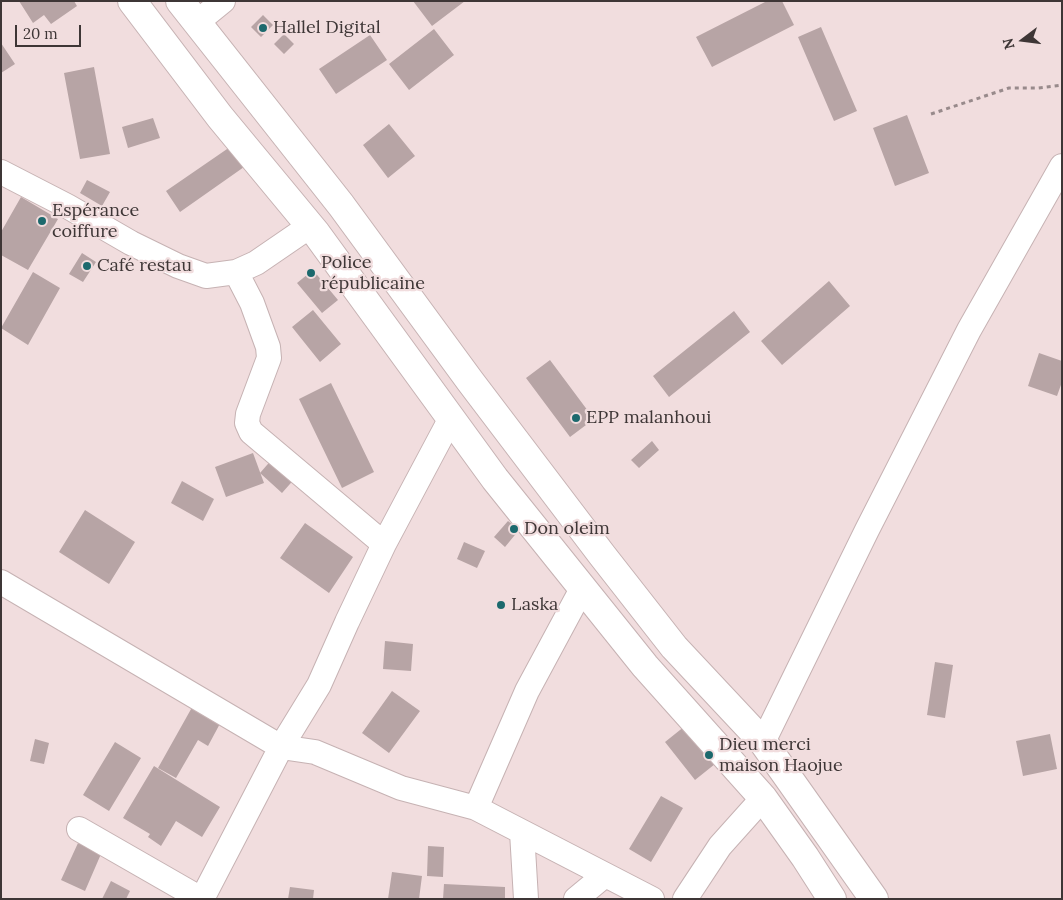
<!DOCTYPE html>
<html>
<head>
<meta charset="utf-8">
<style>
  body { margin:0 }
  #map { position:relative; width:1063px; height:900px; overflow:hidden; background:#f1ddde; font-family:Lora,serif }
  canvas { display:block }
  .frame { position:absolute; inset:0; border:2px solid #3e3636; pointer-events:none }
  .north { position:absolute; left:998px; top:15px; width:50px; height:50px; -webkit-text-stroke:4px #f1ddde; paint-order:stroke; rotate:255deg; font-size:14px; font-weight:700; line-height:20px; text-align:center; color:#3e3636 }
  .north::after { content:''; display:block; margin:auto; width:18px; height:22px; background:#3e3636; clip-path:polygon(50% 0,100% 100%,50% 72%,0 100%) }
  .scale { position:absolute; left:15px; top:25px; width:66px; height:22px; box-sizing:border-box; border:2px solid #3e3636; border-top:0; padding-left:6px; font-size:15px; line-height:18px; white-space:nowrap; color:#3e3636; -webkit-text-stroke:4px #f1ddde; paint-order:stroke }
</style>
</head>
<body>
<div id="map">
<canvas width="1063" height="900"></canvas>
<div class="frame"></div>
<div class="north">N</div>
<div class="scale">20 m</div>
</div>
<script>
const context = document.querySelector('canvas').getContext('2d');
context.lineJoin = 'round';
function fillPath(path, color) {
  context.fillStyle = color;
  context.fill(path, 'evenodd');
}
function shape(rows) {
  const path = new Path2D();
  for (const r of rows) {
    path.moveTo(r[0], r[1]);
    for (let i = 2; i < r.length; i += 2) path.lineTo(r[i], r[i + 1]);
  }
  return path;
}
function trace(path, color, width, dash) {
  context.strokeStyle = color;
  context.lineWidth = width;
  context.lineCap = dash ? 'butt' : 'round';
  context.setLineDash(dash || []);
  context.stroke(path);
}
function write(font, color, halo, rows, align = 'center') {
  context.font = font + ' Lora,serif';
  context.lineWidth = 4.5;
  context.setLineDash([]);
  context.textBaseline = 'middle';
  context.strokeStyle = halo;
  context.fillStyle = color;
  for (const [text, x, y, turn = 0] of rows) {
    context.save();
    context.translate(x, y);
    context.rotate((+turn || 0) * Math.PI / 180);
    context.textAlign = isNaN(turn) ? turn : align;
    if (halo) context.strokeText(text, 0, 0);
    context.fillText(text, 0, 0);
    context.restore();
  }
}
fillPath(shape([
  [19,1,74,1,77,6,51,24,44,15,33,23],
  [413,1,465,1,432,26],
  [767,1,782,1,794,25,712,67,696,37],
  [263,15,273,25,261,37,251,27],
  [821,27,857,111,834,121,798,37],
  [434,29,454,55,409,90,389,64],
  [284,34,294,44,284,54,274,44],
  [370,35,387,60,336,94,319,69],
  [1,43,15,64,1,73],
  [94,67,110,154,80,159,64,73],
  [907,115,929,173,895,186,873,128],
  [153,118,160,138,128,148,122,127],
  [389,124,415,156,388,178,363,145],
  [230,147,244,167,180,212,166,191],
  [87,180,110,192,102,206,80,193],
  [21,197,58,219,28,270,1,255,1,232],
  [82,253,96,262,83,282,69,274],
  [313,270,338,300,322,313,297,283],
  [33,272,60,288,28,345,1,328],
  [829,281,850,306,782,365,761,341],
  [313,310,341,344,320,362,292,327],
  [734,311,750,332,669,397,653,376],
  [1039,353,1062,361,1062,382,1057,396,1028,386],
  [550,360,594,419,570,437,526,378],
  [331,383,374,472,342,488,299,399],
  [652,441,659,450,639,468,631,460],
  [253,453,264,483,226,497,215,467],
  [274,457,297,476,282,493,260,473],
  [182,481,214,499,203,521,171,503],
  [85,510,135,542,109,584,59,552],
  [508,521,519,530,505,547,494,537],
  [305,523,353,557,329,593,280,558],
  [464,542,485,551,477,568,457,559],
  [385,641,413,644,411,671,383,669],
  [935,662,953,665,945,718,927,715],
  [392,691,420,711,389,753,362,733],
  [195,702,223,718,208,746,198,740,176,778,158,768],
  [690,722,720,760,695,780,665,742],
  [1050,734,1057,769,1023,776,1016,741],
  [35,739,49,743,44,764,30,761],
  [115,742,141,758,109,811,83,795],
  [154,766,220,807,202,837,176,821,161,846,148,837,150,834,123,818],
  [661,796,683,808,651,862,629,849],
  [78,843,101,854,85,891,61,880],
  [428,846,444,847,443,877,427,876],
  [392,872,422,876,419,899,388,899],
  [111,881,130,891,126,899,102,899],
  [444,884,505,887,505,899,443,899],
  [290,887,314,890,313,899,288,899]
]), '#b7a4a5');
const minor = shape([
  [196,23,223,1],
  [1,172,67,206,131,243,178,266,206,276,236,272,256,263,310,226],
  [236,272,252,303,268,347,269,358,248,414,247,423,251,432,384,544],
  [1,582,281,747,315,752,401,788,476,808,652,899],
  [763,742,867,530,969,330,1062,166],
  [476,808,527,691,583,587],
  [79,829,201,899],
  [522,832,526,899],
  [202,899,281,747,319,685,347,622,384,544,451,418],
  [576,899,605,875],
  [685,899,720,846,763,798]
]);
const primary = shape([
  [132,1,220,117,316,233,495,479,645,666,763,798,805,857,832,899],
  [180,1,341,205,470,381,602,555,674,647,763,742,874,899]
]);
trace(minor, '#c6b2b3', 26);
trace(primary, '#c6b2b3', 30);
trace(shape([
  [931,114,1009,88,1038,88,1062,85]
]), '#988a8b', 3, [4, 4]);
trace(minor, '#fff', 24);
trace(primary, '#fff', 28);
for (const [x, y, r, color] of [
  [263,28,5,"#1c696d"],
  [42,221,5,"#1c696d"],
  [87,266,5,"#1c696d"],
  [311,273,5,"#1c696d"],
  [576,418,5,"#1c696d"],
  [514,529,5,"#1c696d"],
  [501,605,5,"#1c696d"],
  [709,755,5,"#1c696d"]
]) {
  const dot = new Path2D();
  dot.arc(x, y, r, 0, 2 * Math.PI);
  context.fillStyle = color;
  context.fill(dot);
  trace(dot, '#f1ddde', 2);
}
write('18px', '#3e3636', '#f1ddde', [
  ["Hallel Digital",273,28],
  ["Espérance",52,211],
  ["coiffure",52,232],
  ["Police",321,263],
  ["républicaine",321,284],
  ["Café restau",97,266],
  ["EPP malanhoui",586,418],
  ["Don oleim",524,529],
  ["Laska",511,605],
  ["Dieu merci",719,745],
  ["maison Haojue",719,766]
], 'left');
</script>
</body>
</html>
